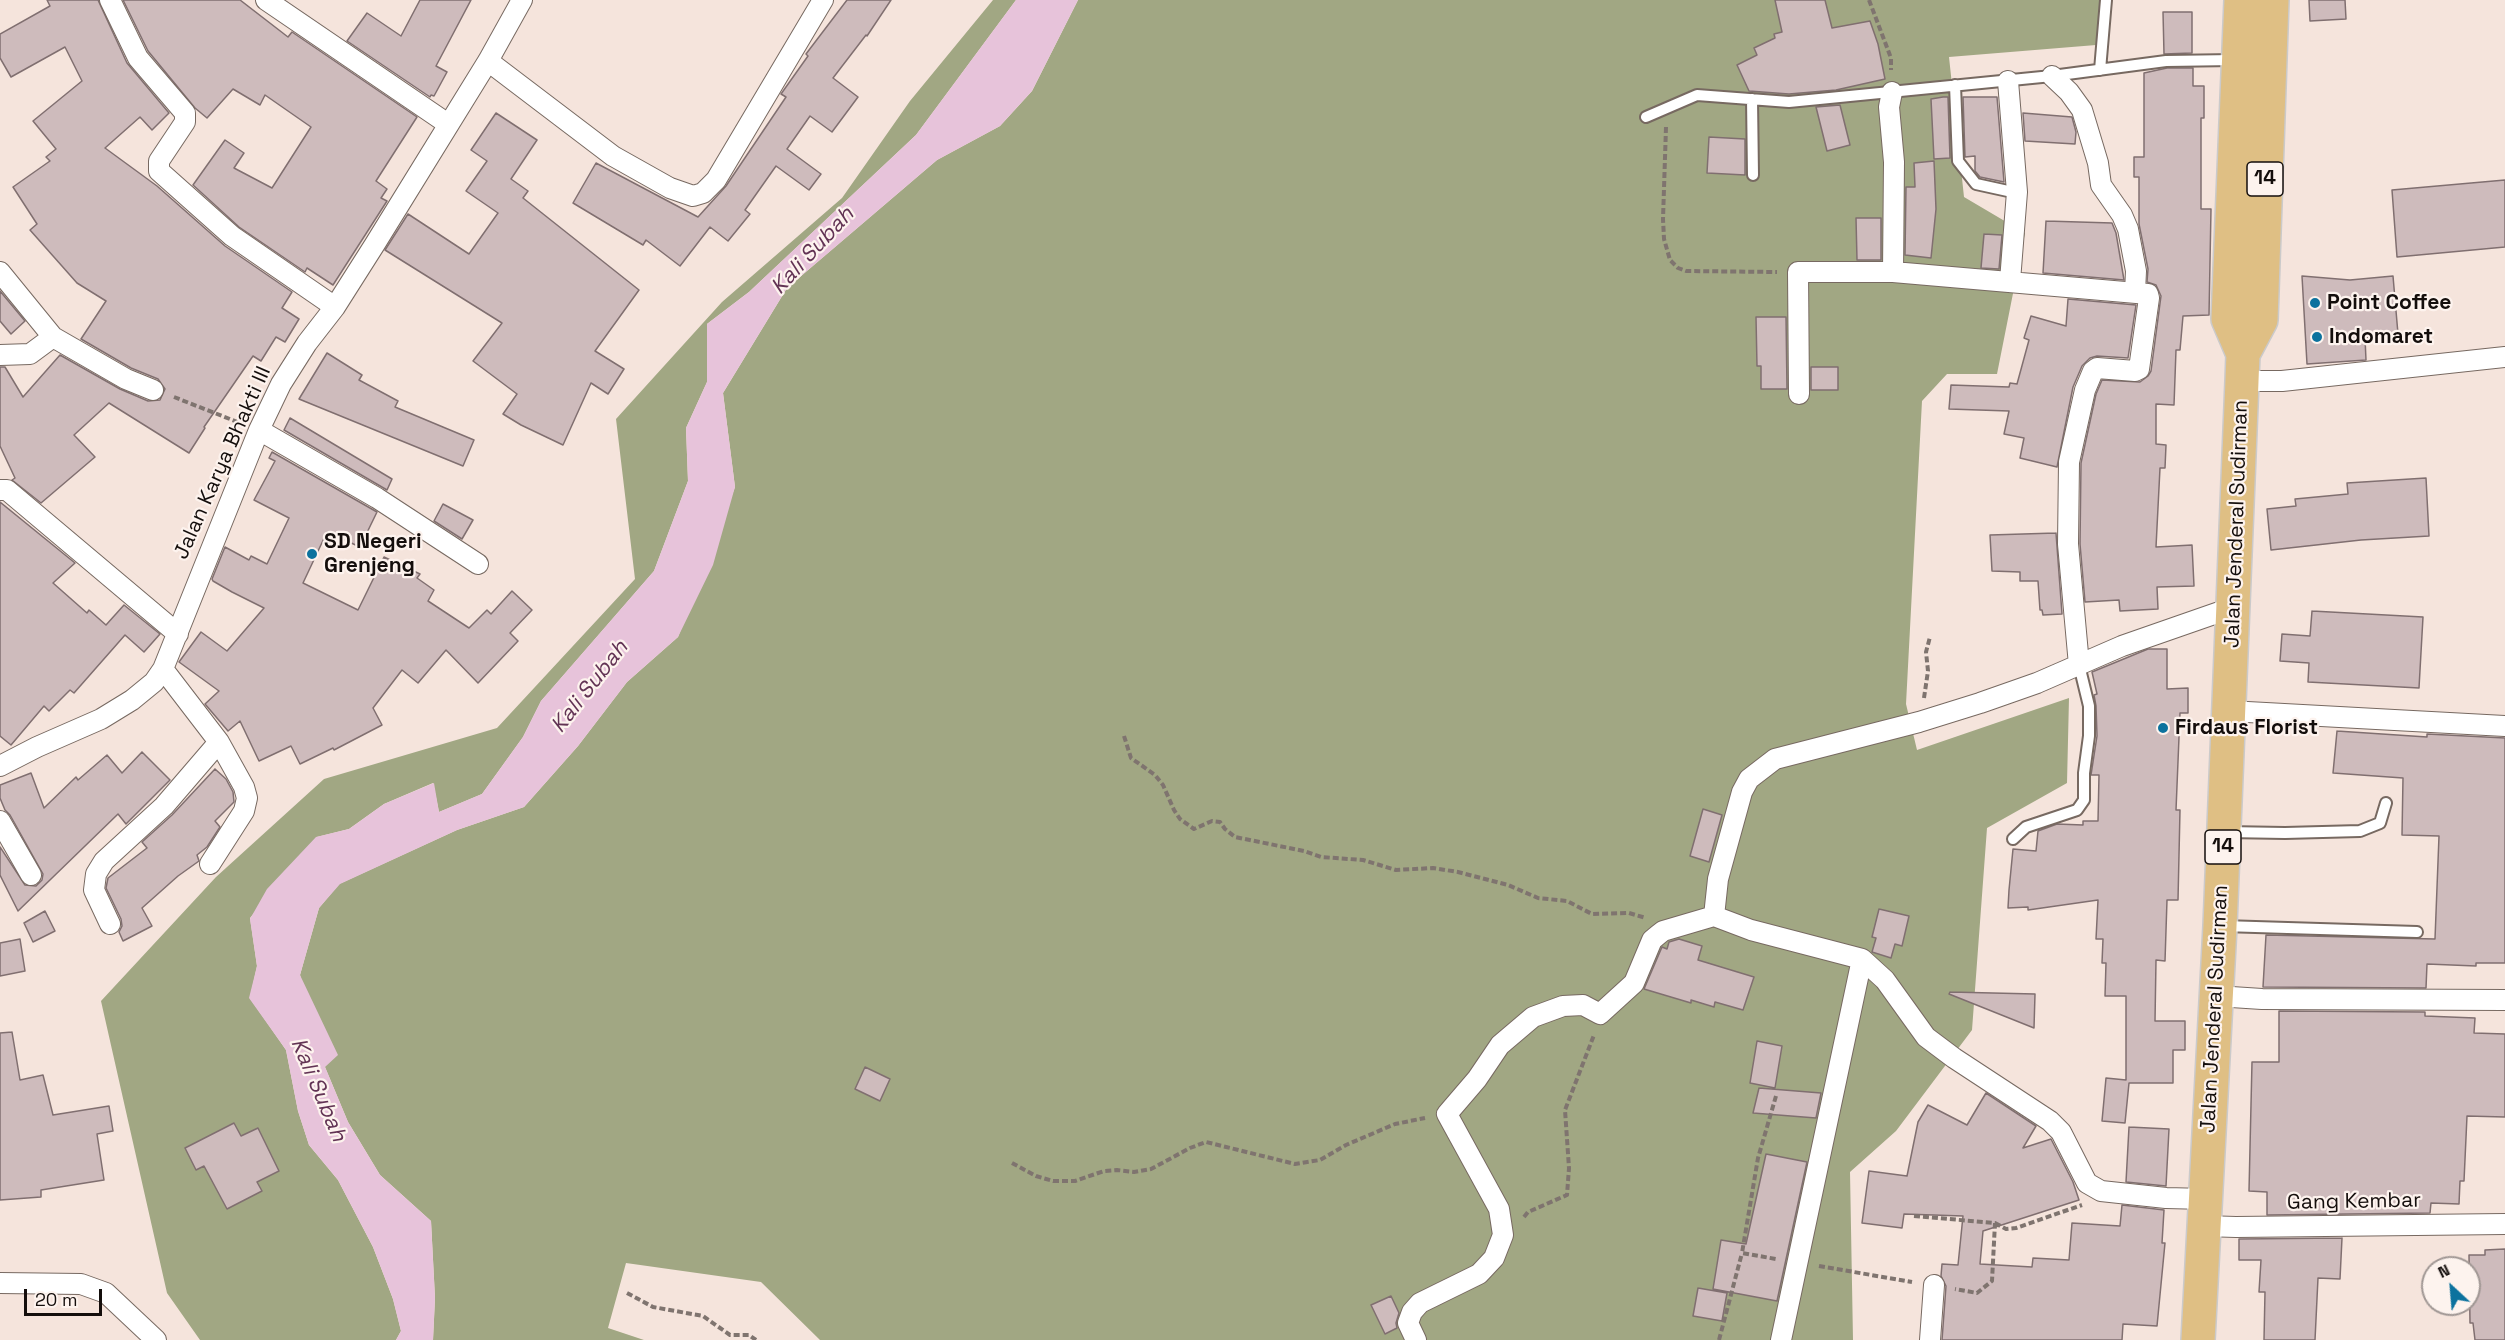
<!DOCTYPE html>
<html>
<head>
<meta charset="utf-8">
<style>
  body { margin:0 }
  #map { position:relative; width:2505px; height:1340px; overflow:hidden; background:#f5e4dc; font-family:"Space Grotesk",sans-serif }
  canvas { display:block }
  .north { position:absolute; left:2421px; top:1256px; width:60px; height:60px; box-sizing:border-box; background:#fdf3ee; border:2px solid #a09794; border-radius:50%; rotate:334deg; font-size:16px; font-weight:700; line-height:24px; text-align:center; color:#140e0c }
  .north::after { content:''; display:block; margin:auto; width:21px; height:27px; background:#0c729e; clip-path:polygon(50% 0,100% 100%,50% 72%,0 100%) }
  .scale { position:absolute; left:24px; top:1289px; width:78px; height:27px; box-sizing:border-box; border:3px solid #140e0c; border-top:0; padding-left:8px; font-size:18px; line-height:21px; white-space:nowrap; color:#140e0c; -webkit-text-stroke:4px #fdf3ee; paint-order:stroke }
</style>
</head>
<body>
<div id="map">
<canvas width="2505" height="1340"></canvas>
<div class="north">N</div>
<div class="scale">20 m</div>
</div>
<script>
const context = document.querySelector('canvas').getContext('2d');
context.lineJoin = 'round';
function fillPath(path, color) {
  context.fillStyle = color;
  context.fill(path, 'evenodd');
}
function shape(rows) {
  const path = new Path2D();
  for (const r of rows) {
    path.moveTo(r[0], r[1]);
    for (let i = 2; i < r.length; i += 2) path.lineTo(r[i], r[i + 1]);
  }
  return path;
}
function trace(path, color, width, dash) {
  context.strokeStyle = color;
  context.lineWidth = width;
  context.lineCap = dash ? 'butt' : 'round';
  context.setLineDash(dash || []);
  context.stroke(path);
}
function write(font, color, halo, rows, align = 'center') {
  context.font = font + ' "Space Grotesk",sans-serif';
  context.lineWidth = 4.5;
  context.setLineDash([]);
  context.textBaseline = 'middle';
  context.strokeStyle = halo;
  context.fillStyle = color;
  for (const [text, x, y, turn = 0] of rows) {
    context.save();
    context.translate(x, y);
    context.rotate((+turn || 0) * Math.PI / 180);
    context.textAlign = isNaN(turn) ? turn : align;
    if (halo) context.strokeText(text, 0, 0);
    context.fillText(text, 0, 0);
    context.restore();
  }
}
fillPath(shape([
  [993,0,1016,0,916,135,749,292,707,324,707,382,686,428,688,481,654,571,541,701,523,737,482,794,439,812,433,783,384,804,349,829,317,837,250,918,257,966,250,998,286,1050,298,1111,309,1145,338,1180,373,1247,393,1299,401,1331,396,1340,200,1340,167,1293,101,1001,216,877,324,779,497,728,635,579,616,419,722,302,842,198,910,101],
  [1078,0,2100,0,2096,45,1949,57,1964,197,2025,233,1997,374,1947,374,1922,401,1906,704,1917,750,2069,698,2067,783,1987,828,1972,1030,1896,1131,1850,1172,1853,1340,820,1340,761,1282,626,1263,608,1328,644,1340,433,1340,435,1298,431,1221,380,1175,348,1122,325,1067,300,975,319,908,339,884,457,830,524,807,578,746,627,682,678,637,735,487,723,393,787,288,937,160,1000,126,1032,91]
]), '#a1a783');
fillPath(shape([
  [1016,0,1078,0,1032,91,1000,126,937,160,787,288,723,393,735,487,713,565,678,637,627,682,578,746,524,807,457,830,340,884,319,908,300,975,338,1055,325,1067,348,1122,380,1175,431,1221,435,1298,433,1340,396,1340,401,1331,393,1299,373,1247,338,1180,309,1145,298,1111,286,1050,249,998,257,966,250,919,267,889,316,837,349,829,384,804,434,783,439,812,482,794,523,737,541,701,654,571,688,481,686,428,707,382,707,324,749,292,916,135]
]), '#e7c3da');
const building = shape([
  [47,0,98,0,127,63,169,113,152,130,140,117,105,148,157,186,225,246,292,292,282,308,299,319,285,342,276,337,261,361,253,356,204,427,205,428,189,453,109,403,74,435,95,457,41,503,12,480,15,478,0,446,0,367,5,367,23,397,60,355,120,389,148,401,160,400,165,389,158,379,131,368,81,339,106,301,77,283,30,230,37,224,13,187,50,161,46,157,56,149,33,121,82,81,65,47,11,77,0,58,0,34,50,6,47,0],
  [123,0,240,0,288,37,292,32,417,117,376,181,387,189,381,198,387,201,333,285,307,268,305,272,239,227,193,185,225,140,244,153,234,168,272,188,311,127,265,95,260,105,233,89,207,118,195,108,148,51,123,0],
  [420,0,471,0,436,66,447,72,434,96,431,95,430,97,347,41,367,13,401,36,420,0],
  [847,0,891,0,867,36,866,35,833,78,858,97,832,132,810,116,787,149,821,174,809,190,776,166,745,210,750,214,728,241,710,227,680,266,646,240,643,245,573,203,596,163,698,217,726,186,786,97,781,94,808,56,806,54,847,0],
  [1775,0,1825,0,1832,28,1870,21,1878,44,1885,79,1836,90,1789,94,1749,91,1737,65,1757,55,1754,48,1775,38,1774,34,1782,32,1775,0],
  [2309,0,2345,0,2346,19,2310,21,2309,0],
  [2163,12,2192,12,2192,53,2164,54,2163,12],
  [2167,68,2193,68,2193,86,2204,86,2204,118,2201,118,2201,209,2211,209,2209,315,2183,316,2180,350,2176,350,2174,405,2156,404,2156,444,2166,445,2165,468,2160,468,2156,547,2192,545,2194,586,2157,587,2158,609,2120,611,2119,600,2085,602,2080,544,2081,463,2096,394,2102,380,2140,382,2148,376,2151,371,2161,296,2156,285,2147,282,2148,269,2139,224,2139,177,2134,177,2134,157,2144,157,2144,73,2167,68],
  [1943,97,1948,97,1950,158,1934,159,1931,99,1943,97],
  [1963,97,1997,97,2004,182,1980,177,1975,171,1975,156,1965,157,1963,97],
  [1840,105,1850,145,1827,151,1816,107,1840,105],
  [496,113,537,140,511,179,528,191,523,198,639,290,595,351,624,369,608,394,591,383,563,445,521,425,503,414,517,394,473,361,502,323,385,250,408,214,469,254,498,213,466,191,487,161,471,150,496,113],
  [2023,113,2072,117,2076,132,2075,144,2025,141,2023,113],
  [1709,137,1745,139,1745,175,1707,173,1709,137],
  [1934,161,1936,209,1931,258,1905,255,1906,187,1915,187,1914,163,1934,161],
  [2505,180,2505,247,2397,257,2392,190,2505,180],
  [1856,218,1881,218,1881,260,1857,260,1856,218],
  [2046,221,2112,223,2116,233,2124,280,2043,273,2046,221],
  [1984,234,2002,235,1999,269,1981,268,1984,234],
  [2302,276,2350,280,2393,276,2398,334,2365,338,2366,360,2307,364,2302,276],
  [0,291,25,321,11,334,0,321,0,291],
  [2068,299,2136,305,2128,358,2097,356,2090,358,2082,366,2073,387,2057,467,2020,458,2024,438,2004,434,2009,411,1949,409,1951,385,2009,387,2010,383,2017,384,2029,340,2024,338,2031,316,2066,326,2068,299],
  [1756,317,1786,317,1787,389,1761,389,1761,366,1757,366,1756,317],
  [327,353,362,375,359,380,398,401,395,407,474,440,463,466,299,399,327,353],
  [1811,367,1838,367,1838,390,1811,390,1811,367],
  [290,418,392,479,387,490,284,430,290,418],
  [272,452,377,512,360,547,327,532,303,583,358,610,384,557,420,574,417,578,434,590,428,601,469,628,487,610,491,614,512,591,532,610,510,633,518,641,478,683,446,650,418,683,402,670,373,708,382,725,334,750,333,748,300,764,291,746,259,761,240,721,228,731,205,704,219,691,179,662,201,632,227,651,264,608,232,592,213,581,212,579,225,547,249,560,251,556,267,564,289,518,254,500,275,461,269,458,272,452],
  [2426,478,2429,536,2361,540,2271,550,2267,509,2296,506,2295,499,2348,494,2347,483,2426,478],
  [0,502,75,563,53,583,87,613,89,610,106,625,124,605,160,634,144,652,125,635,74,693,70,690,49,711,44,706,11,745,0,736,0,502],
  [443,504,473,520,462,539,434,521,443,504],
  [2056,533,2062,614,2043,615,2042,610,2040,610,2038,581,2020,581,2020,572,1992,571,1990,535,2056,533],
  [2312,611,2423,617,2419,688,2308,682,2309,663,2280,661,2282,634,2310,636,2312,611],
  [2148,649,2167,649,2167,689,2188,688,2188,713,2180,713,2176,810,2180,810,2178,900,2167,900,2165,961,2156,960,2155,1021,2185,1021,2185,1050,2173,1050,2173,1083,2129,1083,2125,1123,2102,1121,2106,1078,2126,1080,2126,996,2105,996,2106,963,2102,963,2103,939,2096,939,2098,900,2028,910,2028,907,2008,908,2009,890,2013,849,2036,851,2038,831,2057,824,2083,825,2083,821,2098,821,2099,775,2091,775,2097,736,2096,706,2094,695,2097,694,2092,672,2148,649],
  [2337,731,2427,737,2427,734,2505,738,2505,963,2476,963,2476,966,2427,964,2426,988,2263,987,2266,935,2435,939,2439,836,2402,835,2403,778,2333,773,2337,731],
  [142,752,170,780,126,824,118,814,18,911,0,875,0,847,25,885,36,886,42,880,43,874,10,815,5,810,0,798,0,785,31,773,44,808,76,777,78,780,107,755,122,773,142,752],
  [215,769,226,779,233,792,234,802,215,821,220,827,207,847,197,855,199,861,178,876,142,908,152,926,123,941,119,932,122,926,121,919,106,888,108,878,147,848,142,842,172,815,215,769],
  [1703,809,1722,815,1709,862,1690,856,1703,809],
  [1879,909,1909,916,1902,946,1895,944,1891,958,1872,952,1876,938,1872,937,1879,909],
  [45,911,55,931,33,942,24,923,45,911],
  [20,939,25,971,0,976,0,943,20,939],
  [1679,939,1702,946,1698,960,1754,977,1743,1010,1715,1002,1714,1007,1691,1000,1691,1003,1644,989,1662,947,1667,949,1669,942,1679,939],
  [1950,992,2035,994,2034,1028,1949,994,1950,992],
  [2279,1011,2425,1012,2425,1016,2475,1018,2474,1033,2505,1034,2505,1117,2467,1116,2464,1181,2460,1181,2459,1204,2431,1203,2430,1213,2267,1215,2267,1192,2249,1191,2252,1062,2279,1062,2279,1011],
  [12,1032,20,1080,43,1075,53,1115,109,1106,113,1131,97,1134,104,1180,41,1190,41,1197,0,1200,0,1033,12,1032],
  [1757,1041,1782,1046,1775,1088,1750,1083,1757,1041],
  [865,1067,890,1079,880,1101,855,1089,865,1067],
  [1759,1088,1821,1093,1816,1118,1753,1113,1759,1088],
  [1986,1093,2036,1126,2023,1148,2051,1139,2073,1182,2079,1200,1983,1231,1980,1264,2032,1267,2033,1258,2069,1260,2072,1223,2120,1226,2122,1205,2164,1210,2162,1243,2165,1243,2157,1326,2123,1324,2122,1340,1942,1340,1946,1286,1941,1276,1942,1264,1958,1265,1963,1216,1904,1214,1902,1228,1862,1223,1869,1171,1907,1176,1918,1122,1928,1105,1967,1125,1986,1093],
  [234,1123,241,1136,258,1128,279,1171,257,1182,262,1191,227,1209,204,1166,196,1170,185,1148,234,1123],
  [2129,1127,2169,1129,2166,1186,2126,1182,2129,1127],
  [1766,1154,1807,1162,1777,1301,1713,1289,1721,1240,1746,1244,1766,1154],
  [2342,1238,2340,1279,2318,1278,2315,1340,2264,1340,2265,1292,2259,1292,2261,1260,2239,1260,2239,1239,2342,1238],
  [2505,1249,2505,1340,2475,1340,2473,1323,2470,1323,2469,1255,2485,1255,2485,1250,2505,1249],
  [1698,1288,1727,1293,1722,1321,1693,1316,1698,1288],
  [1391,1296,1399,1313,1396,1323,1397,1328,1385,1334,1371,1305,1391,1296]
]);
fillPath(building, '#cebbbc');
trace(building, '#806f70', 1.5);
const service = shape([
  [2100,70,2106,0],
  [1955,85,1958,161,1976,184,2017,193],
  [1752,99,1753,175],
  [1646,117,1697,95,1789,102,2052,76,2166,61,2234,60],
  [2226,832,2285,833,2360,831,2380,823,2386,803],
  [2013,839,2026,827,2077,810,2084,800,2084,773,2089,736,2089,706,2079,665],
  [2223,926,2417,932]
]);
const minor = shape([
  [110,0,138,58,185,113,185,122,159,161,159,171,232,236,335,307],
  [266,0,448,124],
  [488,61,613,156,670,188,693,196,703,193,716,180,823,0],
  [2052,76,2069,92,2082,110,2098,163,2101,185,2122,215,2128,229,2136,271,2135,292],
  [2008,81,2017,192,2010,281],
  [1892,92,1889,107,1894,162,1893,272],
  [0,272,53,337,126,379,153,390],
  [0,355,30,354,53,337],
  [2242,381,2282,381,2505,357],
  [1799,394,1798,272,1893,272,2148,294,2149,298,2139,369,2135,371,2097,368,2093,371,2085,390,2069,462,2068,544,2079,665],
  [259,430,377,498,478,564],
  [0,490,7,490,178,634],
  [163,669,219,742,244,787,247,798,244,811,210,864],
  [2229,711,2505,726],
  [0,766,37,747,101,719,132,700,154,682,163,669,259,430,281,384,307,343,335,307,375,244,488,61,522,0],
  [0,821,31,875],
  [1714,916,1718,879,1742,792,1749,779,1775,759,1919,722,1980,703,2037,683,2122,646,2234,607],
  [110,924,94,890,96,874,104,861,164,806,219,742],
  [2216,996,2262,999,2505,1000],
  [2204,1226,2236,1227,2505,1224],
  [0,1283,81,1284,106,1293,156,1340],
  [1416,1340,1408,1323,1412,1312,1420,1303,1479,1274,1494,1258,1503,1235,1499,1209,1447,1114,1477,1079,1500,1045,1533,1017,1563,1006,1583,1005,1600,1014,1634,983,1652,940,1658,935,1663,931,1714,916,1751,930,1862,959,1885,980,1926,1037,1954,1058,2050,1121,2061,1132,2087,1183,2101,1191,2166,1198,2206,1199],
  [1781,1340,1862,959],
  [1930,1340,1934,1285]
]);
const trunk = shape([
  [2243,354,2261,320,2272,0],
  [2198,1340,2220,926,2242,381,2243,354,2228,319,2241,0]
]);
trace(service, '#776961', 14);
trace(minor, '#776961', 22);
trace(trunk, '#cbcaca', 36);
trace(shape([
  [1869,0,1891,58,1891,70],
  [1666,127,1663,219,1664,239,1670,260,1678,268,1686,271,1777,272],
  [174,397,240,423],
  [1924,698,1928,671,1926,652,1930,637],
  [1124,736,1131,758,1155,775,1163,785,1174,810,1180,819,1194,829,1212,821,1220,822,1225,829,1235,837,1304,851,1321,857,1363,860,1396,870,1433,868,1458,872,1508,885,1538,898,1567,901,1592,914,1629,913,1646,918],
  [1776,1096,1758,1158,1742,1253,1776,1259],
  [1012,1163,1036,1176,1053,1181,1075,1181,1104,1171,1117,1170,1134,1172,1151,1169,1190,1148,1206,1142,1295,1164,1320,1160,1346,1145,1395,1124,1425,1118],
  [1914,1216,1995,1223,1992,1281,1977,1293,1955,1289],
  [1524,1217,1528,1212,1567,1195,1569,1168,1565,1110,1594,1035],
  [1995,1223,2006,1229,2016,1228,2082,1205],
  [1819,1266,1912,1282],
  [627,1293,653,1307,703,1316,730,1335,749,1335,756,1340],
  [1719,1340,1742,1253]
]), '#7f746f', 4, [6, 3]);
trace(service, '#fff', 10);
trace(minor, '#fff', 20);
trace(trunk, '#dfbf84', 33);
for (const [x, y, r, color] of [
  [2315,303,6,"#0c729e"],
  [2317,337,6,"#0c729e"],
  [312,554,6,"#0c729e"],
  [2163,728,6,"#0c729e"]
]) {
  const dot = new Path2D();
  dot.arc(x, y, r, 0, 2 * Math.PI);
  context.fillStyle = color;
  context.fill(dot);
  trace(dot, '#fdf3ee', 2);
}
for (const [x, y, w] of [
  [2265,179,36],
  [2223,847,36]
]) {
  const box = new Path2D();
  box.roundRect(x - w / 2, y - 17, w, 34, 4.5);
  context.fillStyle = '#fdf3ee';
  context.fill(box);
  trace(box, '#140e0c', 1.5);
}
write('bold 20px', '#140e0c', null, [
  ["14",2265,179],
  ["14",2223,847]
]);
write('bold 21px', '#140e0c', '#fdf3ee', [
  ["Point Coffee",2327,303],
  ["Indomaret",2329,337],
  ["SD Negeri",324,542],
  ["Grenjeng",324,566],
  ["Firdaus Florist",2175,728]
], 'left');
write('21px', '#140e0c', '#fdf3ee', [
  ["Jalan Karya Bhakti III",223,463,-66],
  ["Jalan Jenderal Sudirman",2237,524,-88],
  ["Jalan Jenderal Sudirman",2215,1009,-87],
  ["Gang Kembar",2354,1202,-1]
]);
write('italic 22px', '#623354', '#fdf3ee', [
  ["Kali Subah",813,251,-47],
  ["Kali Subah",590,687,-52],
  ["Kali Subah",318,1090,67]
]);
</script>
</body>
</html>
